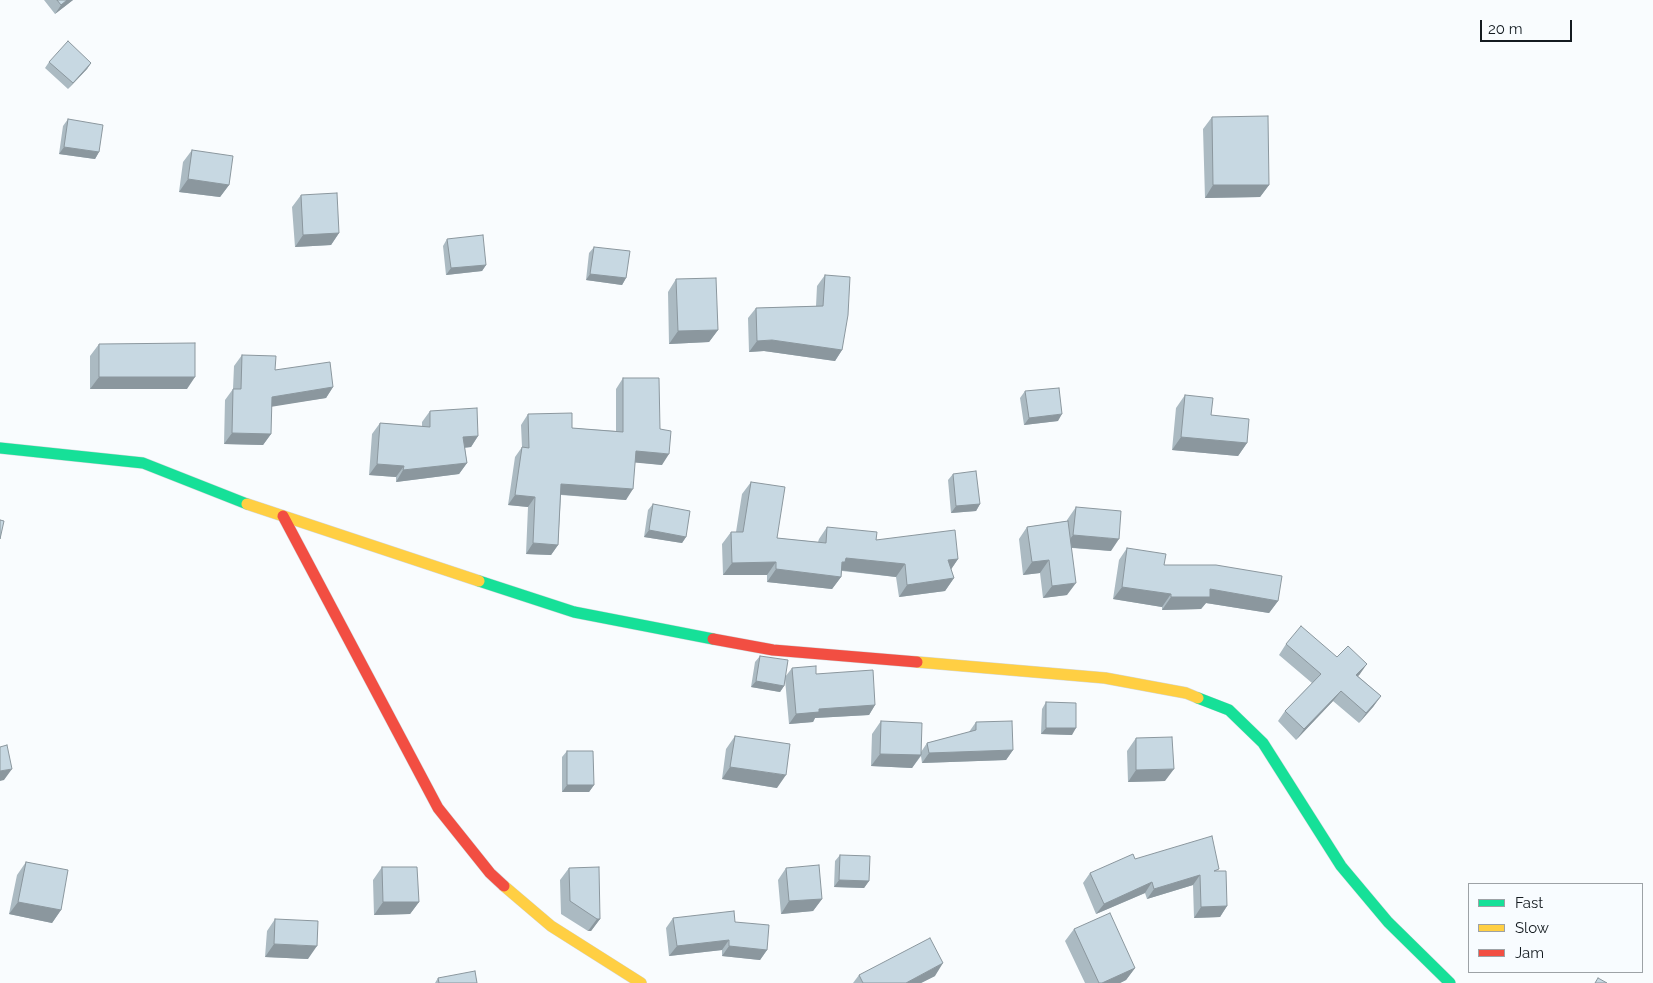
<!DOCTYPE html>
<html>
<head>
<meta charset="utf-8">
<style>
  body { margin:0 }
  #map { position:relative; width:1653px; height:983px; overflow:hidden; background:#f9fcfe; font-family:Raleway,sans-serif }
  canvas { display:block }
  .legend { position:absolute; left:1468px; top:883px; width:175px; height:90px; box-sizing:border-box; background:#f8fcff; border:1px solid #9da2a6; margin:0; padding:6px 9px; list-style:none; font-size:15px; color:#141b20 }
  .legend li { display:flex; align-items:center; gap:10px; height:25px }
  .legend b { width:25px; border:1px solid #9da2a6 }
  .scale { position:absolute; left:1480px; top:20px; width:92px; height:22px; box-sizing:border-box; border:2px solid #141b20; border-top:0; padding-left:6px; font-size:15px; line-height:18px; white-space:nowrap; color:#141b20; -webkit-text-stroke:4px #f8fcff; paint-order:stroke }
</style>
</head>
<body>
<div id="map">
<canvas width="1653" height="983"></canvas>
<ul class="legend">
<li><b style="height:6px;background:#16e098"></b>Fast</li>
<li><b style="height:6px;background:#ffcf43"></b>Slow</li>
<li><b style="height:6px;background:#f24e42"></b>Jam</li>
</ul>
<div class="scale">20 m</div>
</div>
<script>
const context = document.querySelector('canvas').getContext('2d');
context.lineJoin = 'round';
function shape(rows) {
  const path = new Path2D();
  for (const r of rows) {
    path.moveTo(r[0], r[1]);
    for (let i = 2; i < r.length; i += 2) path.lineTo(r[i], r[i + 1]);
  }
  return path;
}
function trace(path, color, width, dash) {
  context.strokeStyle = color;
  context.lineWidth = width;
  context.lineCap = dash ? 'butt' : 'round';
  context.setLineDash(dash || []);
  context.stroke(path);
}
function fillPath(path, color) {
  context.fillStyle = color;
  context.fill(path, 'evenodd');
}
const fast = shape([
  [0,448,143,463,247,504],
  [479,581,574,612,713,639],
  [1198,698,1229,710,1263,743,1341,866,1388,922,1450,983]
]);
const slow = shape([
  [247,504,479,581],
  [917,662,1105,678,1186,693,1198,698],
  [504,886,551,926,641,983]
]);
const jam = shape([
  [283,516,438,808,490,873,504,886],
  [713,639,773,650,917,662]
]);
trace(fast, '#d3d8db', 12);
trace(slow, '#d3d8db', 12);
trace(jam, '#d3d8db', 12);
trace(fast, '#16e098', 11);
trace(slow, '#ffcf43', 11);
trace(jam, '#f24e42', 11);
fillPath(shape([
  [44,0,73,0,55,14],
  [49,62,91,63,87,69,68,89,45,68],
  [1212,117,1269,185,1260,197,1205,198,1203,129],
  [68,119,99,152,95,159,59,154,63,126],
  [192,150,229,185,220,197,179,192,183,162],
  [301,195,339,233,331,245,295,247,292,207],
  [447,239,486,265,482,271,446,275,443,246],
  [594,247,626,278,622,285,586,280,589,253],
  [825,275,842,350,835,361,764,351,749,352,748,318,756,308,816,306,817,286],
  [676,279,718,330,709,342,669,344,668,292],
  [99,344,187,389,90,389,90,356],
  [242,355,275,370,333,387,326,398,271,406,271,434,263,445,224,444,225,400,233,389,234,366],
  [623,378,660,429,662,465,635,462,626,500,561,495,558,545,551,555,526,554,528,507,508,505,515,457,522,447,521,425,528,414,572,428,616,431,616,389],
  [1025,391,1058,421,1024,425,1020,398],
  [1185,395,1247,443,1238,456,1172,450,1176,408],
  [430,411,478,436,471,447,465,448,467,463,459,474,396,482,396,477,369,475,372,434,380,423,422,426,422,422],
  [953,474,980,504,976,511,951,513,948,480],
  [751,482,777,538,818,542,819,539,827,527,876,540,958,559,951,569,954,578,945,591,899,597,896,577,842,571,841,577,832,589,767,582,767,575,723,575,722,544,731,532,736,532,742,494],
  [653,504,686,537,682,543,644,537,648,510],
  [1076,507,1111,551,1072,548,1067,595,1043,598,1040,573,1023,575,1019,539,1027,527,1067,521,1067,520],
  [1127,548,1164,565,1278,601,1269,613,1206,603,1201,609,1162,610,1162,607,1113,599,1119,560],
  [1286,644,1337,657,1360,674,1358,676,1381,696,1373,707,1359,723,1333,701,1296,740,1278,721,1285,711,1312,683,1279,655],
  [760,656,785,677,792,668,816,674,875,705,869,715,815,718,813,722,789,724,785,679,784,686,780,692,751,687,755,662],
  [1046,702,1072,735,1041,734,1042,709],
  [881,721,921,752,927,743,969,732,976,722,1013,750,1006,760,922,763,921,756,912,768,871,766,872,734],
  [735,736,777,788,722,779,726,749],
  [1136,738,1165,781,1128,782,1127,751],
  [567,751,594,785,589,792,562,792,562,757],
  [840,855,869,881,864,888,834,887,835,861],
  [1135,859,1218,871,1227,906,1220,917,1194,918,1193,885,1147,899,1145,893,1096,914,1083,883,1090,873],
  [26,862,61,910,52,923,9,914,17,875],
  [382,867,419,902,410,914,374,915,373,880],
  [569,868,600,919,591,931,588,931,561,914,560,880],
  [786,868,822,899,813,911,781,914,778,880],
  [673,918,735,922,767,950,760,960,722,956,722,950,669,956,666,928],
  [275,919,308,959,265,957,267,931],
  [1074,929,1135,968,1126,980,1120,983,1085,983,1065,941],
  [859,975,935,976,921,983,853,983],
  [438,978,477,983,435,983]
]), '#abbac2');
fillPath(shape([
  [67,0,73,0,55,14,61,5],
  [91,63,87,69,68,89,73,83],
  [64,147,99,152,95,159,59,154],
  [188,179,229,185,220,197,179,192],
  [1213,185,1269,185,1260,197,1205,198],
  [339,233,331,245,295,247,303,235],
  [486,265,482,271,446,275,451,268],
  [590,274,626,278,622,285,586,280],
  [718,330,709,342,669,344,678,331],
  [772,340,842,350,835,361,764,351,749,352,757,341],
  [99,377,195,377,187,389,90,389],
  [333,387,326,398,264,408,272,397],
  [1062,414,1058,421,1024,425,1029,418],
  [232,433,271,434,263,445,224,444],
  [478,436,471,447,456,448,463,437],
  [1181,437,1247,443,1238,456,1172,450],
  [636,451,669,454,662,465,629,462],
  [467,463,459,474,396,482,403,470],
  [377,464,404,466,396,477,369,475],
  [561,484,633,489,626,500,554,494],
  [515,495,535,497,528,507,508,505],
  [980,504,976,511,951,513,956,506],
  [649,530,686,537,682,543,644,537],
  [1073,535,1119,539,1111,551,1064,547],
  [533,543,558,545,551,555,526,554],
  [846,558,905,564,896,577,839,570,834,574],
  [958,559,950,571,948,560],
  [1049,560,1040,573,1023,575,1032,562],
  [776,562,767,575,723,575,732,563],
  [776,569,841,577,832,589,767,582],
  [954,578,945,591,899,597,907,585],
  [1076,583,1067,595,1043,598,1052,586],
  [1122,587,1171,594,1162,607,1113,599],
  [1210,589,1278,601,1269,613,1206,603,1201,609,1162,610,1171,597],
  [1367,664,1360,674,1349,685,1356,675],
  [756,681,784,686,780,692,751,687],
  [1341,691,1333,701,1296,740,1304,729],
  [1381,696,1373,707,1359,723,1366,713],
  [875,705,869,715,815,718,813,722,789,724,796,714,819,709],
  [1046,728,1076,728,1072,735,1041,734],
  [1013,750,1006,760,922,763,929,753],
  [880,754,921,755,912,768,871,766],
  [730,767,786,775,777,788,722,779],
  [12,769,4,780,0,781,0,771],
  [1174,769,1165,781,1128,782,1136,770],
  [567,785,594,785,589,792,562,792],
  [1200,875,1193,885,1147,899,1154,889],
  [839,880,869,881,864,888,834,887],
  [1152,882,1145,893,1096,914,1104,904],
  [822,899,813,911,781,914,789,901],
  [18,902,61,910,52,923,9,914],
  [383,902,419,902,410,914,374,915],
  [1227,906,1220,917,1194,918,1201,907],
  [597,919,600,919,591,931,588,931],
  [729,940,722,950,669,956,677,946],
  [274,944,317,946,308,959,265,957],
  [729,946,767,950,760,960,722,956],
  [943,963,935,976,921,983,906,983],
  [1135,968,1126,980,1120,983,1102,983]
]), '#8b979e');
const building = shape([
  [57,0,67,0,61,5,57,0],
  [68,41,91,63,73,83,49,62,68,41],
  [1268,116,1269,185,1213,185,1212,117,1268,116],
  [68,119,103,125,99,152,64,147,68,119],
  [192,150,233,156,229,185,188,179,192,150],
  [337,193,339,233,303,235,301,195,337,193],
  [483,235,486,265,451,268,447,239,483,235],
  [594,247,630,251,626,278,590,274,594,247],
  [825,275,850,277,848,315,842,350,772,340,757,341,756,308,823,306,825,275],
  [716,278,718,330,678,331,676,279,716,278],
  [195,343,195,377,99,377,99,344,195,343],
  [242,355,276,356,275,370,330,362,333,387,272,397,271,434,232,433,233,389,241,389,242,355],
  [623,378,659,378,660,429,671,431,669,454,636,451,633,489,561,484,558,545,533,543,535,497,515,495,522,447,529,448,528,414,572,413,572,428,623,432,623,378],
  [1059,388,1062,414,1029,418,1025,391,1059,388],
  [1185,395,1213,398,1211,415,1249,419,1247,443,1181,437,1185,395],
  [477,408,478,436,463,437,467,463,403,470,404,466,377,464,380,423,430,427,430,411,477,408],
  [976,471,980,504,956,506,953,474,976,471],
  [751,482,785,487,777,538,826,543,827,527,877,532,876,540,955,530,958,559,948,560,954,578,907,585,905,564,846,558,845,562,842,562,841,577,776,569,776,562,732,563,731,532,743,532,751,482],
  [653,504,690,511,686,537,649,530,653,504],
  [1076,507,1121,511,1119,539,1073,535,1076,507],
  [0,520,4,521,0,539,0,520],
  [1068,521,1076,583,1052,586,1049,560,1032,562,1027,527,1068,521],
  [1127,548,1166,554,1164,565,1216,565,1282,576,1278,601,1210,589,1210,597,1171,597,1171,594,1122,587,1127,548],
  [1301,626,1337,657,1348,646,1367,664,1356,675,1381,696,1366,713,1341,691,1304,729,1285,711,1321,674,1286,644,1301,626],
  [760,656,788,660,784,686,756,681,760,656],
  [816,666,816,674,873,670,875,705,819,709,819,712,796,714,792,668,816,666],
  [1046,702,1076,703,1076,728,1046,728,1046,702],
  [881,721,922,723,921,755,880,754,881,721],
  [1012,721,1013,750,929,753,927,743,976,730,976,722,1012,721],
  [735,736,790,744,786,775,730,767,735,736],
  [1172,737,1174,769,1136,770,1136,738,1172,737],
  [7,745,12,769,0,771,0,747,7,745],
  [567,751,593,751,594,785,567,785,567,751],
  [1212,836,1219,869,1214,871,1226,871,1227,906,1201,907,1200,875,1154,889,1152,882,1104,904,1090,873,1133,854,1135,859,1212,836],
  [840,855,870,856,869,881,839,880,840,855],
  [26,862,68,870,61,910,18,902,26,862],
  [819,865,822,899,789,901,786,868,819,865],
  [382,867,417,867,419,902,383,902,382,867],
  [599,867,600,919,597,919,570,901,569,868,599,867],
  [734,911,735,922,769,925,767,950,729,946,729,940,677,946,673,918,734,911],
  [1110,913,1135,968,1102,983,1099,983,1074,929,1110,913],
  [275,919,318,921,317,946,274,944,275,919],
  [930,938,943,963,906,983,863,983,859,975,930,938],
  [475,971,477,983,439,983,438,978,475,971],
  [1598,978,1607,983,1595,983,1598,978]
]);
fillPath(building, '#c7d8e2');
trace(building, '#8b979e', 1);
</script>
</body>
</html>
